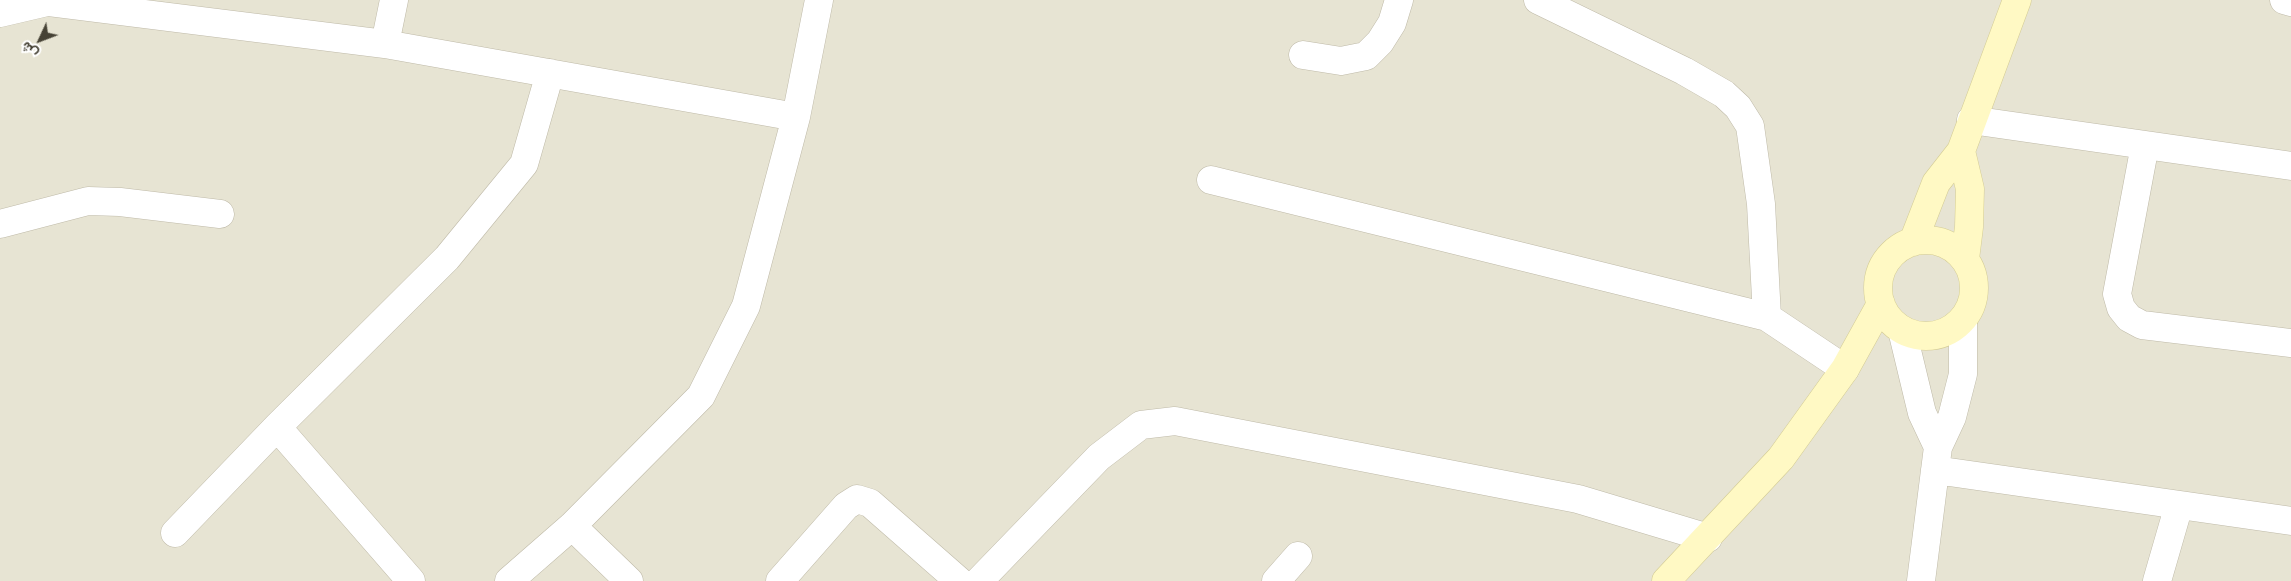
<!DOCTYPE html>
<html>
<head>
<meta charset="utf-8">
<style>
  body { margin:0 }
  #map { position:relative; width:2291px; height:581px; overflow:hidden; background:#f3f1e6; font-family:"Work Sans",Vazirmatn,sans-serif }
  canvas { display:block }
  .north { position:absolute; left:15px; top:15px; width:50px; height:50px; -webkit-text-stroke:4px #fff; paint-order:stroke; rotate:227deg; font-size:14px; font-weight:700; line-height:20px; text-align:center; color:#464235 }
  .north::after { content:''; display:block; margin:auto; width:18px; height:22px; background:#464235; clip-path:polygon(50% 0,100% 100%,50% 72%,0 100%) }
</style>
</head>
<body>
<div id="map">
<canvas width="2291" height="581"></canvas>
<div class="north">ش</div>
</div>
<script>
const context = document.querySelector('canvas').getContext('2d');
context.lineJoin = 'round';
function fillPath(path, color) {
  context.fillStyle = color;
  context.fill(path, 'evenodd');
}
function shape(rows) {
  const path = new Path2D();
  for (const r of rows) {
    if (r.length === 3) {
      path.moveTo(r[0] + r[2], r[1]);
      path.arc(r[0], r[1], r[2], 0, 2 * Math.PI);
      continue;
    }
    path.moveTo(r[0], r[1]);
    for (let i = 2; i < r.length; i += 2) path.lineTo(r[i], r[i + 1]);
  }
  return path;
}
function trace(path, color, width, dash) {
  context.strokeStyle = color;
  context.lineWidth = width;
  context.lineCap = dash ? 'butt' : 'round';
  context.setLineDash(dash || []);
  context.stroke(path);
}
fillPath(shape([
  [0,0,2291,0,2291,581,0,581]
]), '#e7e4d3');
const street = shape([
  [33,0,385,44,796,117,746,306,701,396,572,526,509,581],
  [1538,0,1684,71,1724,94,1738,107,1750,126,1761,204,1767,317,1845,369],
  [2284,0,2291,2],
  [0,13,47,2],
  [385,44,394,0],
  [1303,55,1341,61,1366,56,1380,42,1392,23,1399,0],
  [796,117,819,0],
  [1971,120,2291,166],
  [2145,145,2117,294,2121,308,2129,318,2142,325,2291,343],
  [1211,180,1767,317],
  [0,224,88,201,120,202,220,214],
  [1902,330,1922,413,1938,447],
  [277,427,411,581],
  [1935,470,2291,521],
  [572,526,629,581],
  [175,533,277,427,447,258,524,164,550,73],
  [780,581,846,506,857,499,870,503,959,581],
  [979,581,1099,457,1141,425,1175,421,1578,499,1708,538],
  [1276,581,1298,556],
  [1921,581,1938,447,1952,417,1963,374,1963,320],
  [2157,581,2179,505]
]);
const secondary = shape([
  [1961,151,1970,189,1969,227,1965,259],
  [1926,288,48],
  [1913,242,1936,183,1961,151,2017,0],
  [1666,581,1781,458,1845,369,1881,304]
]);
trace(street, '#bfbaa8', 29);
trace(secondary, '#d4cc94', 29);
trace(street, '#fff', 28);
trace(secondary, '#fff9c4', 28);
</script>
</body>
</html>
